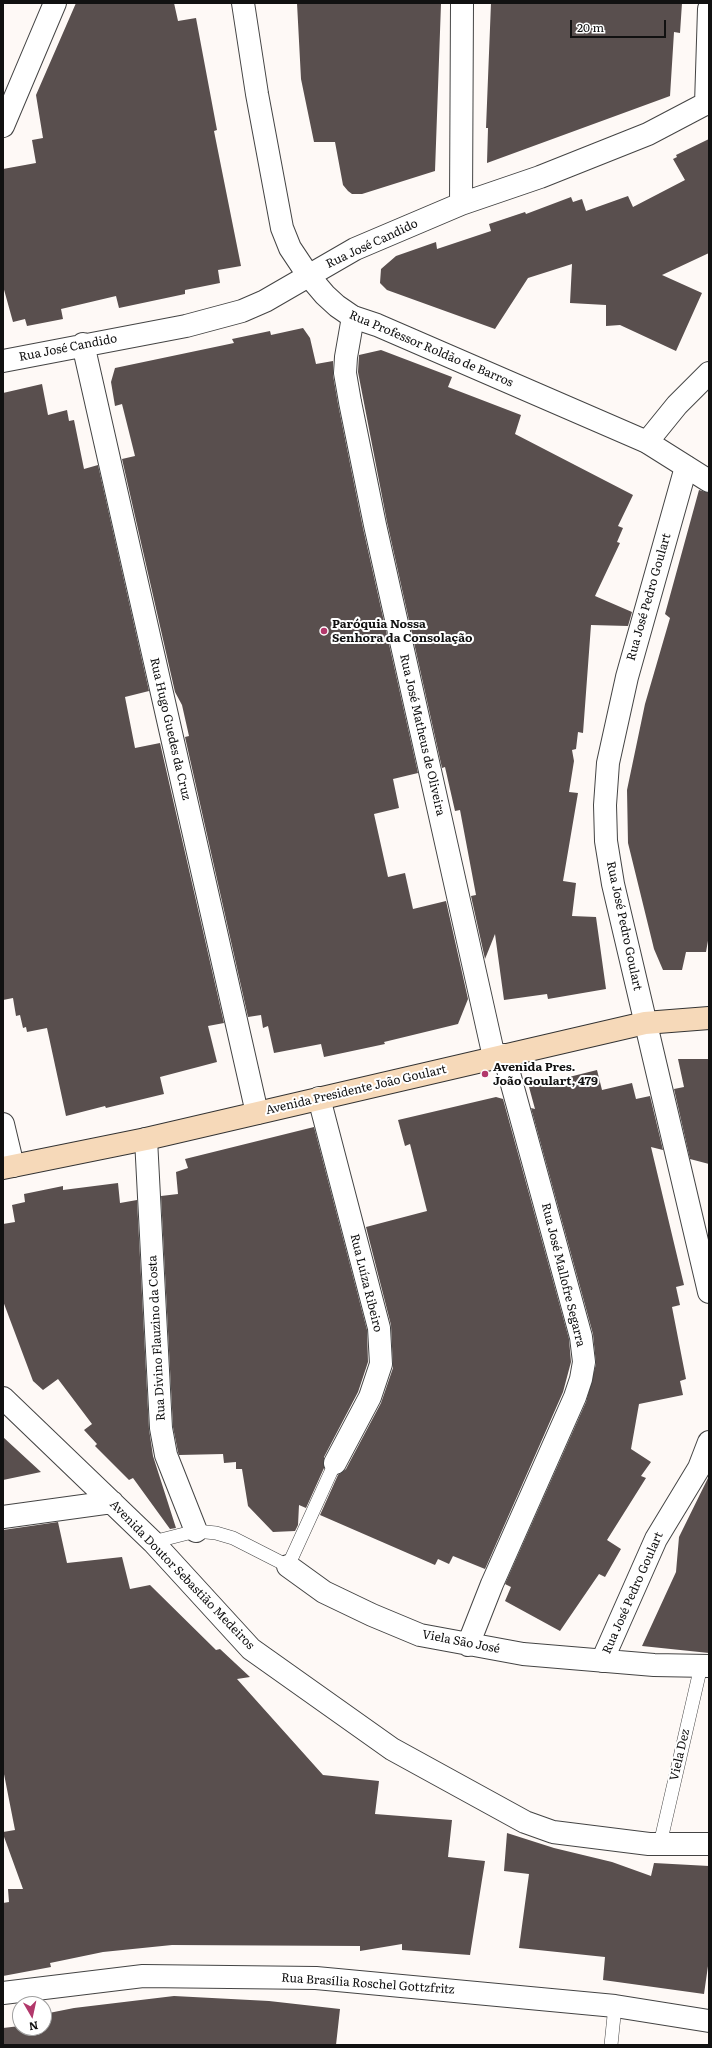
<!DOCTYPE html>
<html>
<head>
<meta charset="utf-8">
<style>
  body { margin:0 }
  #map { position:relative; width:712px; height:2048px; overflow:hidden; background:#fef9f6; font-family:Literata,serif }
  canvas { display:block }
  .frame { position:absolute; inset:0; border:4px solid #111; pointer-events:none }
  .north { position:absolute; left:12px; top:1996px; width:40px; height:40px; box-sizing:border-box; background:#fff; border:1px solid #a0a0a0; border-radius:50%; rotate:171deg; font-size:11px; font-weight:700; line-height:16px; text-align:center; color:#111 }
  .north::after { content:''; display:block; margin:auto; width:14px; height:18px; background:#b2386b; clip-path:polygon(50% 0,100% 100%,50% 72%,0 100%) }
  .scale { position:absolute; left:570px; top:20px; width:96px; height:18px; box-sizing:border-box; border:2px solid #111; border-top:0; padding-left:5px; font-size:12px; line-height:14px; white-space:nowrap; color:#111; -webkit-text-stroke:3px #fff; paint-order:stroke }
</style>
</head>
<body>
<div id="map">
<canvas width="712" height="2048"></canvas>
<div class="frame"></div>
<div class="north">N</div>
<div class="scale">20 m</div>
</div>
<script>
const context = document.querySelector('canvas').getContext('2d');
context.lineJoin = 'round';
function fillPath(path, color) {
  context.fillStyle = color;
  context.fill(path, 'evenodd');
}
function shape(rows) {
  const path = new Path2D();
  for (const r of rows) {
    path.moveTo(r[0], r[1]);
    for (let i = 2; i < r.length; i += 2) path.lineTo(r[i], r[i + 1]);
  }
  return path;
}
function trace(path, color, width, dash) {
  context.strokeStyle = color;
  context.lineWidth = width;
  context.lineCap = dash ? 'butt' : 'round';
  context.setLineDash(dash || []);
  context.stroke(path);
}
function write(font, color, halo, rows, align = 'center') {
  context.font = font + ' Literata,serif';
  context.lineWidth = 4;
  context.setLineDash([]);
  context.textBaseline = 'middle';
  context.strokeStyle = halo;
  context.fillStyle = color;
  for (const [text, x, y, turn = 0] of rows) {
    context.save();
    context.translate(x, y);
    context.rotate((+turn || 0) * Math.PI / 180);
    context.textAlign = isNaN(turn) ? turn : align;
    if (halo) context.strokeText(text, 0, 0);
    context.fillText(text, 0, 0);
    context.restore();
  }
}
fillPath(shape([
  [76,3,174,3,178,21,196,18,217,130,214,131,241,266,218,270,220,283,185,290,185,294,119,308,116,296,61,309,63,319,27,326,25,319,13,322,3,286,3,169,36,163,32,140,43,138,36,95],
  [297,3,441,4,435,171,362,194,352,194,348,191,343,185,335,142,314,142,301,79],
  [491,3,682,3,680,33,674,32,670,96,487,163,488,128,486,128],
  [709,139,709,253,662,275,702,293,676,351,620,325,606,326,606,305,570,303,572,264,528,278,495,329,387,290,380,283,381,269,396,256,436,242,437,249,491,231,489,224,525,212,526,214,571,197,573,202,582,199,586,211,628,196,633,207,685,180,673,159,677,157,676,155],
  [303,328,310,338,316,364,333,361,333,375,338,404,363,528,418,773,393,779,399,808,374,814,388,877,405,873,413,909,446,901,468,999,458,1024,384,1042,385,1044,324,1057,321,1044,274,1053,268,1026,263,1028,261,1015,248,1017,185,737,189,736,182,705,175,692,122,459,135,456,122,404,115,406,111,382,115,368,234,343,232,339,270,331,271,335],
  [381,350,452,377,448,387,521,415,515,434,633,495,618,526,623,528,617,542,620,543,595,596,632,612,628,626,591,625,583,733,578,732,576,749,572,750,574,761,569,792,578,793,563,881,576,883,572,916,596,917,606,989,548,999,547,994,504,1000,495,934,485,959,471,896,476,895,460,810,455,811,445,767,442,768,387,522,358,372,359,355],
  [42,384,48,415,67,410,69,421,74,420,84,469,98,465,149,691,125,697,135,748,160,743,224,1023,208,1026,217,1062,160,1077,164,1094,106,1108,105,1106,66,1116,47,1028,27,1032,26,1027,23,1028,20,1015,16,1016,13,998,3,1000,3,393],
  [699,490,709,493,709,935,706,952,686,952,682,970,663,970,654,949,628,843,627,790,645,704,670,618,665,614],
  [678,1059,709,1059,709,1164,690,1159,674,1089,684,1087],
  [597,1070,602,1090,632,1083,636,1099,650,1096,663,1150,651,1147,684,1285,676,1287,680,1305,672,1307,686,1379,680,1381,683,1395,639,1404,631,1449,651,1462,641,1476,646,1478,607,1540,621,1549,605,1577,599,1574,560,1631,505,1601,511,1587,505,1584,586,1402,596,1364,593,1334,531,1108,535,1109,529,1087],
  [496,1097,503,1099,569,1339,571,1362,563,1392,485,1569,453,1556,449,1564,438,1559,435,1565,320,1515,338,1475,346,1469,381,1403,393,1368,391,1325,366,1227,427,1211,410,1144,405,1146,398,1120],
  [314,1127,367,1330,368,1362,358,1392,324,1457,324,1468,306,1508,299,1505,298,1525,295,1531,273,1532,248,1506,242,1469,236,1469,236,1462,224,1463,223,1454,179,1455,178,1452,173,1427,161,1196,178,1194,176,1172,188,1168,185,1159],
  [118,1183,120,1203,137,1200,149,1429,153,1456,176,1528,170,1529,133,1478,129,1480,95,1446,97,1444,84,1430,92,1424,58,1379,43,1390,33,1381,3,1301,3,1224,15,1222,12,1205,25,1202,24,1194,63,1186,63,1190],
  [3,1437,41,1472,3,1480],
  [709,1476,709,1653,642,1646,676,1572,679,1537],
  [58,1522,67,1563,122,1557,130,1589,150,1585,216,1650,220,1649,250,1677,237,1679,323,1775,379,1781,375,1814,452,1820,448,1857,485,1861,470,1955,402,1950,402,1944,360,1951,360,1946,172,1945,103,1952,50,1963,51,1967,3,1976,3,1903,9,1902,8,1889,23,1889,3,1834,3,1832,15,1830,3,1769,3,1530],
  [507,1833,554,1848,612,1862,651,1876,654,1863,709,1866,709,1959,704,1994,603,1980,605,1957,519,1948,529,1874,504,1871],
  [174,1996,269,2001,340,2009,336,2045,3,2045,3,2028,20,2026,20,2028,44,2028,44,2014,74,2008]
]), '#594f4e');
const service = shape([
  [153,1542,196,1531,216,1533,233,1538,288,1566,335,1463],
  [660,1844,701,1666],
  [611,2045,615,2006]
]);
const minor = shape([
  [706,104,709,9],
  [3,126,55,3],
  [461,204,462,3],
  [353,317,346,357,345,373,350,402,375,525,494,1057],
  [83,344,257,1113],
  [3,361,186,326,242,311,265,301,355,249,461,204,540,177,648,134,709,102],
  [647,442,677,405,709,373],
  [686,467,627,677,608,763,605,805,606,841,613,884,709,1292],
  [319,1098,379,1328,381,1364,370,1397,335,1463],
  [3,1124,13,1166],
  [146,1139,161,1428,166,1455,196,1531],
  [3,1398,153,1542,251,1649,392,1749,525,1822,553,1832,649,1844,709,1844],
  [3,1517,112,1502],
  [288,1566,324,1592,372,1615,420,1635,523,1654,654,1665,709,1666],
  [468,1645,492,1584,575,1397,581,1379,584,1362,581,1337,504,1055],
  [602,1661,656,1539,699,1468,709,1442],
  [3,1993,143,1976,316,1978,615,2006,709,2021]
]);
const tertiary = shape([
  [243,3,257,94,282,228,290,248,308,275,325,295,337,306,353,317,377,325,647,442,709,481]
]);
const secondary = shape([
  [3,1168,146,1139,645,1023,709,1018]
]);
trace(service, '#444', 14);
trace(minor, '#444', 24);
trace(tertiary, '#444', 24);
trace(secondary, '#333', 24);
trace(service, '#fff', 13);
trace(minor, '#fff', 22);
trace(tertiary, '#fff', 22);
trace(secondary, '#f6d9b9', 22);
for (const [x, y, r, color] of [
  [324,631,4,"#b2386b"],
  [485,1074,4,"#b2386b"]
]) {
  const dot = new Path2D();
  dot.arc(x, y, r, 0, 2 * Math.PI);
  context.fillStyle = color;
  context.fill(dot);
  trace(dot, '#fff', 1.5);
}
write('12px', '#111', '#fff', [
  ["Rua José Candido",372,244,-25],
  ["Rua José Candido",68,348,-11],
  ["Rua Professor Roldão de Barros",431,349,23],
  ["Rua José Pedro Goulart",649,597,-74],
  ["Rua Hugo Guedes da Cruz",170,729,77],
  ["Rua José Matheus de Oliveira",422,735,77],
  ["Rua José Pedro Goulart",624,926,78],
  ["Avenida Presidente João Goulart",356,1090,-13],
  ["Rua José Mallofre Segarra",563,1275,76],
  ["Rua Luíza Ribeiro",366,1283,76],
  ["Rua Divino Flauzino da Costa",157,1338,-93],
  ["Avenida Doutor Sebastião Medeiros",182,1575,46],
  ["Rua José Pedro Goulart",633,1593,-66],
  ["Viela São José",461,1642,11],
  ["Viela Dez",680,1755,-77],
  ["Rua Brasília Roschel Gottzfritz",368,1984,4]
]);
write('bold 12px', '#111', '#fff', [
  ["Paróquia Nossa",332,624],
  ["Senhora da Consolação",332,638],
  ["Avenida Pres.",493,1067],
  ["João Goulart, 479",493,1081]
], 'left');
</script>
</body>
</html>
